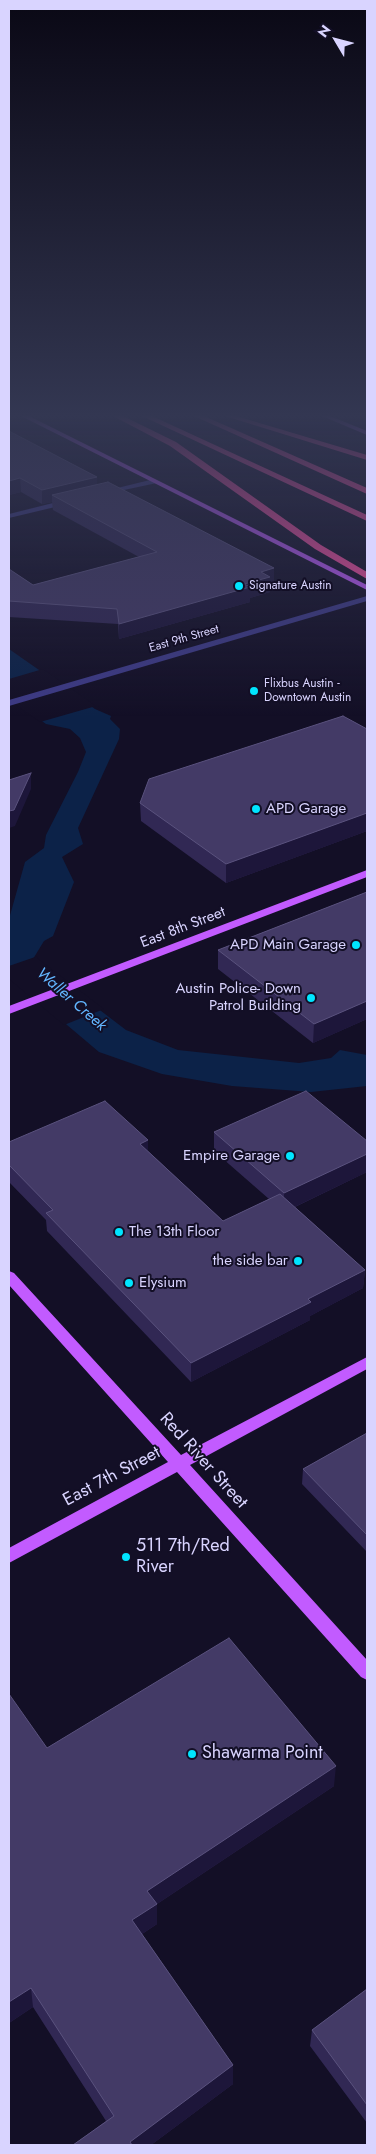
<!DOCTYPE html>
<html>
<head>
<meta charset="utf-8">
<style>
  body { margin:0 }
  #map { position:relative; width:376px; height:2154px; overflow:hidden; background:#130f26; font-family:Jost,sans-serif }
  canvas { display:block }
  .frame { position:absolute; inset:0; border:10px solid #d9d4ff; pointer-events:none }
  .north { position:absolute; left:311px; top:15px; width:50px; height:50px; -webkit-text-stroke:4px #130f26; paint-order:stroke; rotate:307deg; font-size:14px; font-weight:700; line-height:20px; text-align:center; color:#d9d4ff }
  .north::after { content:''; display:block; margin:auto; width:18px; height:22px; background:#d9d4ff; clip-path:polygon(50% 0,100% 100%,50% 72%,0 100%) }
</style>
</head>
<body>
<div id="map">
<canvas width="376" height="2154"></canvas>
<div class="frame"></div>
<div class="north">N</div>
</div>
<script>
const context = document.querySelector('canvas').getContext('2d');
context.lineJoin = 'round';
function fillPath(path, color) {
  context.fillStyle = color;
  context.fill(path, 'evenodd');
}
function shape(rows) {
  const path = new Path2D();
  for (const r of rows) {
    path.moveTo(r[0], r[1]);
    for (let i = 2; i < r.length; i += 2) path.lineTo(r[i], r[i + 1]);
  }
  return path;
}
function trace(path, color, width, dash) {
  context.strokeStyle = color;
  context.lineWidth = width;
  context.lineCap = dash ? 'butt' : 'round';
  context.setLineDash(dash || []);
  context.stroke(path);
}
function write(font, color, halo, rows, align = 'center') {
  context.font = font + ' Jost,sans-serif';
  context.lineWidth = 4;
  context.setLineDash([]);
  context.textBaseline = 'middle';
  context.strokeStyle = halo;
  context.fillStyle = color;
  for (const [text, x, y, turn = 0] of rows) {
    context.save();
    context.translate(x, y);
    context.rotate((+turn || 0) * Math.PI / 180);
    context.textAlign = isNaN(turn) ? turn : align;
    if (halo) context.strokeText(text, 0, 0);
    context.fillText(text, 0, 0);
    context.restore();
  }
}
fillPath(shape([
  [9,649,95,709,111,716,110,719,120,729,119,739,78,828,83,844,62,857,74,882,53,936,44,941,33,959,126,1030,178,1050,299,1063,331,1058,340,1050,367,1055,367,1086,311,1092,232,1086,162,1074,99,1052,9,976,9,919,25,862,44,848,46,835,78,772,86,752,80,738,70,729,46,724,9,697]
]), '#0c2248');
fillPath(shape([
  [43,669,96,706,40,722,9,700,9,679],
  [38,956,37,958,104,1009,64,1025,9,979,9,966]
]), '#130f26');
fillPath(shape([
  [154,479,158,481,157,483,105,494,101,492,154,479],
  [69,499,72,499,72,503,9,518,9,514,69,499],
  [367,596,367,601,9,706,9,700,367,596]
]), '#3d3a85');
fillPath(shape([
  [21,416,29,416,367,585,367,590,21,416],
  [322,416,330,416,367,431,367,435,322,416],
  [367,870,367,877,9,1014,9,1006,367,870],
  [9,1271,14,1273,181,1455,367,1357,367,1369,190,1465,367,1660,367,1680,361,1677,177,1472,9,1563,9,1548,168,1462,9,1285,9,1271]
]), '#c25bff');
fillPath(shape([
  [113,416,123,416,176,442,321,545,367,572,367,579,315,549,170,446,113,416],
  [142,416,152,416,367,515,367,521,142,416],
  [194,416,204,416,367,488,367,494,194,416],
  [225,416,236,416,367,455,367,460,225,416]
]), '#ff4fa3');
fillPath(shape([
  [9,431,97,477,97,485,274,568,274,584,270,585,270,592,250,598,250,602,119,639,118,624,9,617,9,569,33,585,139,557,53,510,52,502,42,504,21,492,9,495],
  [367,729,367,831,226,883,141,821,140,803],
  [367,892,367,1019,313,1043,218,969,218,950],
  [214,1132,367,1141,367,1172,295,1207,365,1270,363,1288,310,1316,310,1320,191,1382,47,1231,46,1220,9,1182,9,1142,148,1140,148,1151,223,1221,269,1199,214,1151],
  [367,1433,367,1552,302,1484,303,1469],
  [47,1748,334,1786,157,1904,157,1924,142,1934,233,2065,233,2084,151,2145,73,2145,106,2121,33,2007,9,2023],
  [367,1989,367,2123,310,2046,312,2030]
]), '#312854');
fillPath(shape([
  [97,477,97,491,52,495,52,502,42,504,42,490],
  [20,478,21,492,9,495,9,481],
  [274,568,274,584,270,585,270,592,250,598,250,602,119,639,119,624,261,572],
  [31,773,31,789,15,826,9,828,9,811],
  [367,813,367,831,226,883,226,864],
  [367,1001,367,1019,313,1043,314,1024],
  [148,1140,148,1158,140,1144],
  [367,1154,367,1172,284,1212,284,1193],
  [365,1270,363,1288,310,1316,310,1320,191,1382,191,1363,308,1299],
  [336,1766,334,1786,148,1910,147,1891],
  [157,1904,157,1924,133,1940,132,1920],
  [31,1988,33,2007,9,2023,9,2002],
  [233,2065,233,2084,151,2145,130,2145,130,2142]
]), '#1d163a');
const building = shape([
  [9,431,97,477,42,490,20,478,9,481,9,431],
  [108,482,274,568,261,572,270,577,244,584,250,587,119,624,117,609,9,601,9,569,33,585,157,552,52,495,108,482],
  [343,716,367,729,367,813,226,864,140,803,149,779,343,716],
  [31,773,14,810,9,811,9,780,31,773],
  [367,892,367,1001,314,1024,218,950,367,892],
  [306,1091,367,1141,367,1154,284,1193,214,1132,306,1091],
  [105,1101,148,1140,140,1144,223,1221,280,1194,365,1270,308,1299,311,1302,191,1363,46,1213,53,1210,9,1165,9,1142,105,1101],
  [367,1433,367,1535,303,1469,367,1433],
  [229,1638,336,1766,147,1891,157,1904,132,1920,233,2065,130,2142,132,2145,73,2145,114,2116,31,1988,9,2002,9,1694,47,1748,229,1638],
  [367,1989,367,2105,312,2030,367,1989]
]);
fillPath(building, '#433a66');
trace(building, '#5a527e', 1);
const sky = context.createLinearGradient(0, 0, 0, 717);
sky.addColorStop(0, '#0a0815');
sky.addColorStop(0.58, '#333752');
sky.addColorStop(1, '#33375200');
context.fillStyle = sky;
context.fillRect(0, 0, 376, 717);
for (const [x, y, r, color] of [
  [239,586,5,"#00e5ff"],
  [254,691,5,"#00e5ff"],
  [256,809,5,"#00e5ff"],
  [356,945,5,"#00e5ff"],
  [311,998,5,"#00e5ff"],
  [290,1156,5,"#00e5ff"],
  [119,1232,5,"#00e5ff"],
  [298,1261,5,"#00e5ff"],
  [129,1283,5,"#00e5ff"],
  [126,1557,5,"#00e5ff"],
  [192,1754,5,"#00e5ff"]
]) {
  const dot = new Path2D();
  dot.arc(x, y, r, 0, 2 * Math.PI);
  context.fillStyle = color;
  context.fill(dot);
  trace(dot, '#130f26', 2);
}
write('12px', '#d9d4ff', '#130f26', [
  ["Signature Austin",249,586],
  ["Flixbus Austin -",264,684],
  ["Downtown Austin",264,698]
], 'left');
write('12px', '#d9d4ff', '#130f26', [
  ["East 9th Street",184,639,-16]
]);
write('15px', '#d9d4ff', '#130f26', [
  ["APD Garage",266,809,"left"],
  ["APD Main Garage",346,945],
  ["Austin Police- Down",301,989],
  ["Patrol Building",301,1006],
  ["Empire Garage",280,1156],
  ["The 13th Floor",129,1232,"left"],
  ["the side bar",288,1261],
  ["Elysium",139,1283,"left"]
], 'right');
write('15px', '#d9d4ff', '#130f26', [
  ["East 8th Street",183,928,-21]
]);
write('italic 16px', '#62b6ff', '#130f26', [
  ["Waller Creek",71,1000,41]
]);
write('18px', '#d9d4ff', '#130f26', [
  ["Red River Street",203,1461,48],
  ["East 7th Street",112,1477,-28]
]);
write('18px', '#d9d4ff', '#130f26', [
  ["511 7th/Red",136,1547],
  ["River",136,1568],
  ["Shawarma Point",202,1754]
], 'left');
</script>
</body>
</html>
